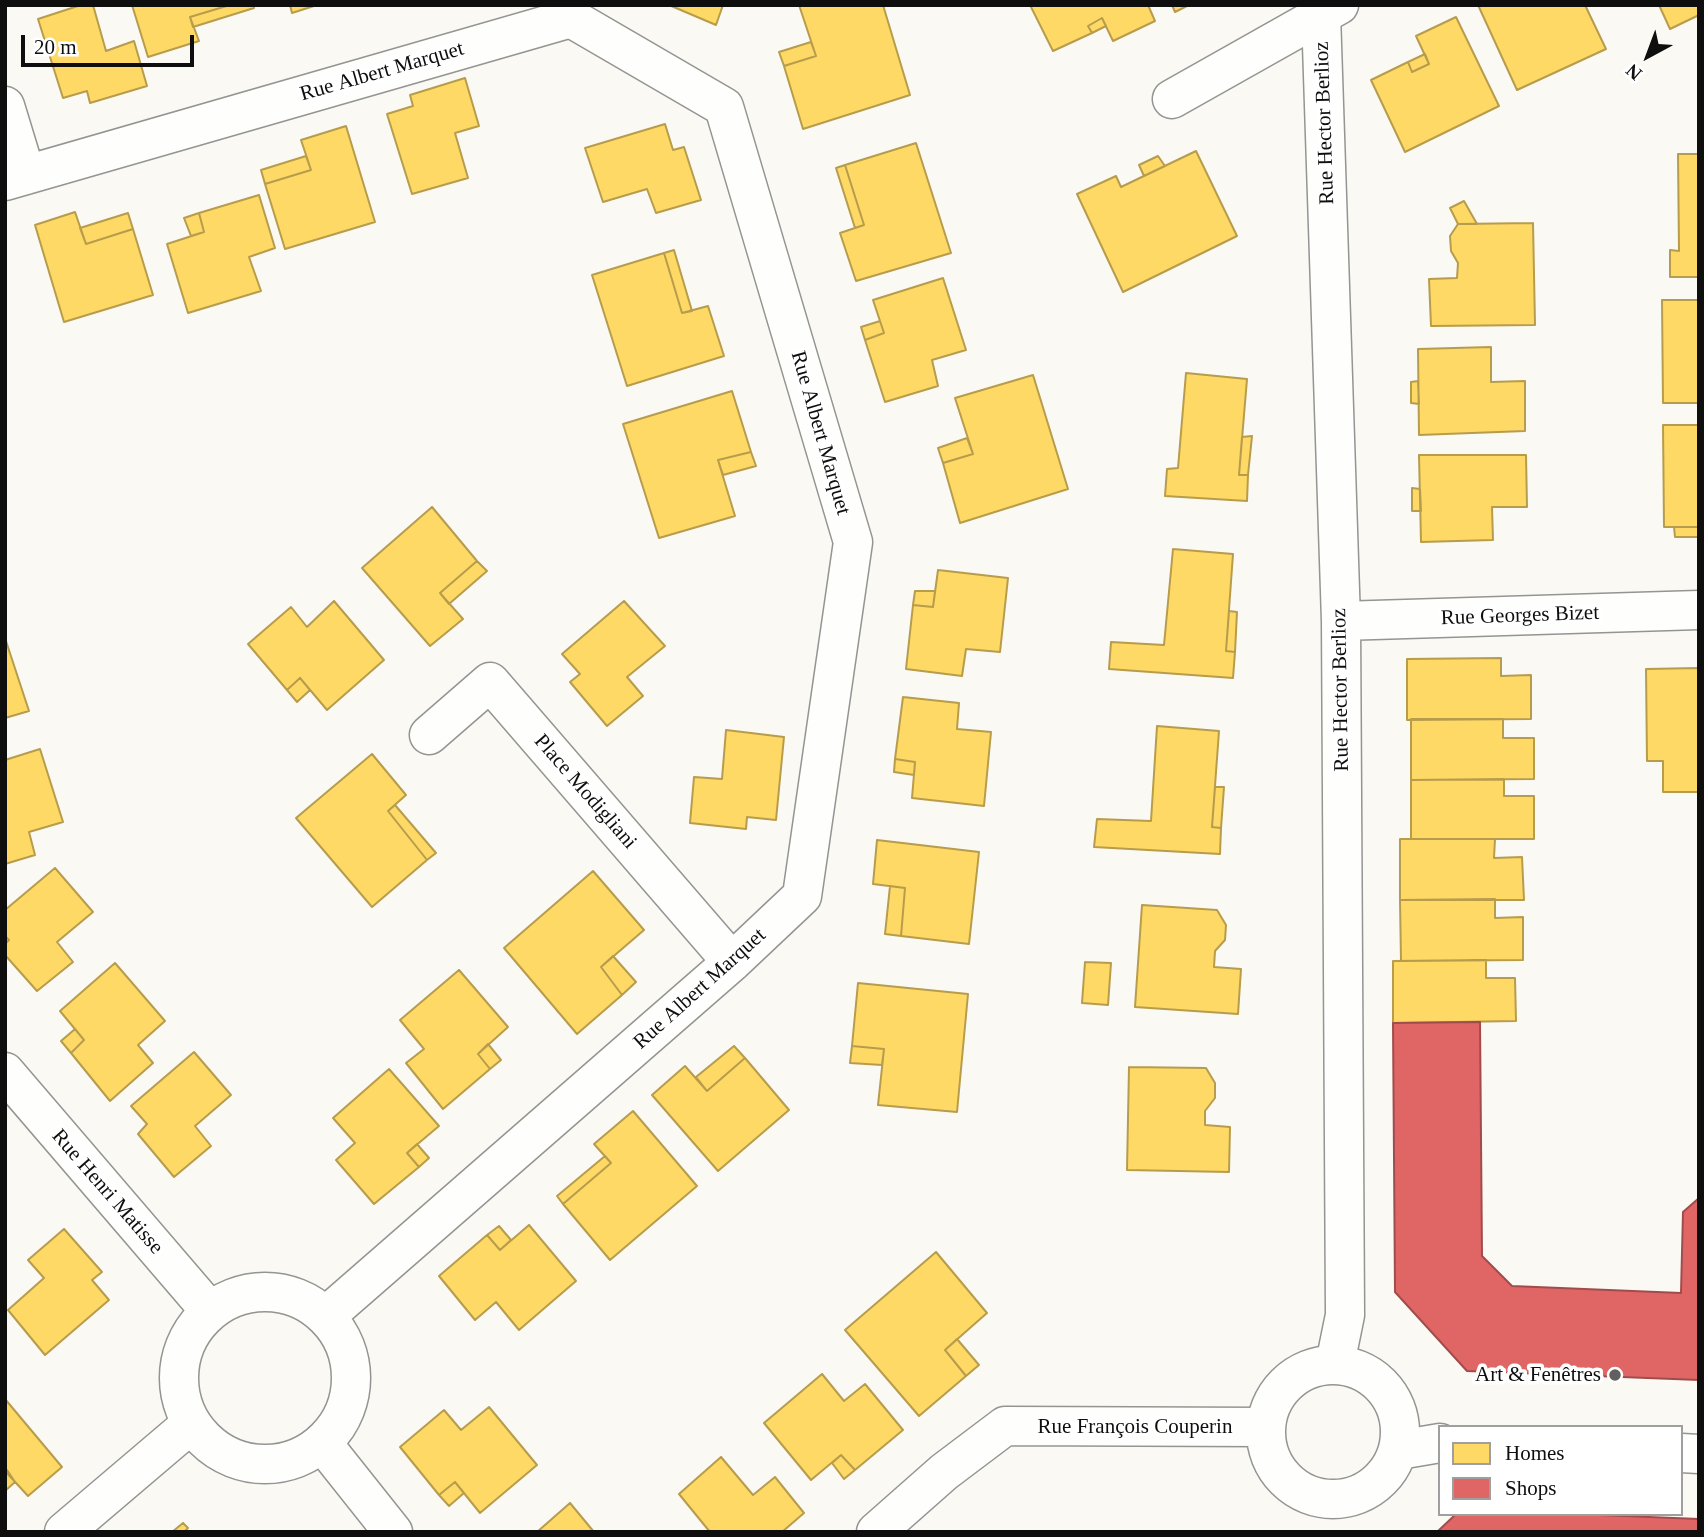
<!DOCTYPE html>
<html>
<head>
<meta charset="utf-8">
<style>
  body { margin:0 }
  #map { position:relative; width:1704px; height:1537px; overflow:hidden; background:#faf9f4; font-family:"Times New Roman",serif }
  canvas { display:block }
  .frame { position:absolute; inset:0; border:7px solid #0e0e0e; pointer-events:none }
  .legend { position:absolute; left:1438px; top:1425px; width:245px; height:91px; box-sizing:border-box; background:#fff; border:2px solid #9f9f9f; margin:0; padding:9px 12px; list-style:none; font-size:21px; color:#0e0e0e }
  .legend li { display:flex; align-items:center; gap:14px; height:35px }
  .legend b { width:35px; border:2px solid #9f9f9f }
  .north { position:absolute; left:1613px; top:21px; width:70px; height:70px; -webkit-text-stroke:5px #fff; paint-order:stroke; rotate:221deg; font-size:19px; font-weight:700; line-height:28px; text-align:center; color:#0e0e0e }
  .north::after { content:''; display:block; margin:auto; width:24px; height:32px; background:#0e0e0e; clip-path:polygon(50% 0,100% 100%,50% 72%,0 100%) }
  .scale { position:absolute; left:21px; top:35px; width:173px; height:32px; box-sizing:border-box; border:4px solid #0e0e0e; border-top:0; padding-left:9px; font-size:21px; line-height:24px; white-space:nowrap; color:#0e0e0e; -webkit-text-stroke:5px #fff; paint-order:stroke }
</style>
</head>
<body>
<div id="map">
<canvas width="1704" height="1537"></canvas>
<div class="frame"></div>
<ul class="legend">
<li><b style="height:19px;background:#ffd966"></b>Homes</li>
<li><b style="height:19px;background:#e06666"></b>Shops</li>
</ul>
<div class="north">N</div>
<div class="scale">20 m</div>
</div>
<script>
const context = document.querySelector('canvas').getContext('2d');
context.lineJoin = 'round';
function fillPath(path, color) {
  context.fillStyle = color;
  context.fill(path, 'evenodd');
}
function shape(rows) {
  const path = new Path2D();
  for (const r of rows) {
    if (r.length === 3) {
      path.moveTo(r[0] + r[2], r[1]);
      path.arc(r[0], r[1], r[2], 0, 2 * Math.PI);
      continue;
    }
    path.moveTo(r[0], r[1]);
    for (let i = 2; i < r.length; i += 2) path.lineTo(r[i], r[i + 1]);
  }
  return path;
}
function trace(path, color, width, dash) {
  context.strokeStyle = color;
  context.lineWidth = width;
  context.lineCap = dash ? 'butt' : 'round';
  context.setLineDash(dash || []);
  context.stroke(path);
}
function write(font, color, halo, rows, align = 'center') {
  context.font = font + ' "Times New Roman",serif';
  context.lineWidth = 7;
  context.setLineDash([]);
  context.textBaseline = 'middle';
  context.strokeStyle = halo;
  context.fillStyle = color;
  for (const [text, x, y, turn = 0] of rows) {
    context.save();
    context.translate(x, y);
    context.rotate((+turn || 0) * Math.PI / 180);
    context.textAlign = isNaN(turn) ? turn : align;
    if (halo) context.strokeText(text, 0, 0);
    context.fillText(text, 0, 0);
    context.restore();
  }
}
const homes = shape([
  [81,5,93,5,106,51,134,41,147,86,90,103,87,91,63,98,38,19,81,5],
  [132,5,230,5,190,17,199,41,148,57,132,5],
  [230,5,253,5,254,8,193,27,190,17,230,5],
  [290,5,317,5,292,13,290,5],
  [669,5,723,5,716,25,669,5],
  [799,5,883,5,910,95,803,129,784,66,816,56,799,5],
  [1030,5,1148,5,1155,21,1113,41,1102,18,1088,26,1092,33,1053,51,1030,5],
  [1172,5,1189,5,1175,12,1172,5],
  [1478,5,1585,5,1606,49,1517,90,1478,5],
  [1659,5,1699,5,1699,15,1670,29,1659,5],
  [1456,17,1499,106,1405,152,1371,80,1408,62,1412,72,1429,64,1416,36,1456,17],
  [1102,18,1106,26,1092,33,1088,26,1102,18],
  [811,42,816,56,784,66,779,52,811,42],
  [1425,54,1429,64,1412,72,1408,62,1425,54],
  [465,78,479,126,455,133,468,178,412,194,387,114,413,106,410,95,465,78],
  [665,124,673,150,684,147,701,200,656,213,647,189,603,202,585,148,665,124],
  [346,126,375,222,285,249,265,184,311,170,301,140,346,126],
  [916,143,951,253,856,281,840,233,864,225,845,165,916,143],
  [1196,151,1237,236,1123,292,1077,194,1116,176,1121,187,1196,151],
  [1678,154,1699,154,1699,277,1670,277,1670,250,1679,251,1678,154],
  [306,156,311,170,265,184,261,170,306,156],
  [1158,156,1165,166,1144,176,1139,165,1158,156],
  [845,165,864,225,855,228,836,168,845,165],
  [259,195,275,248,249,257,261,291,188,313,167,244,204,232,199,213,259,195],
  [1464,201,1477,224,1458,224,1450,208,1464,201],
  [75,212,86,244,133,229,153,295,64,322,35,225,75,212],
  [128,213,133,229,86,244,80,228,128,213],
  [199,213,204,232,191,236,184,218,199,213],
  [1533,223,1535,325,1431,326,1429,279,1457,278,1458,263,1451,251,1450,236,1458,224,1533,223],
  [674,250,692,311,682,313,664,253,674,250],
  [664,253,682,313,708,306,724,356,627,386,592,275,664,253],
  [943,278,966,350,932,360,938,386,885,402,865,340,884,333,873,300,943,278],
  [1662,300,1699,300,1699,403,1663,403,1662,300],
  [880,321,884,333,865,340,861,327,880,321],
  [1491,347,1491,382,1525,381,1525,431,1419,435,1418,349,1491,347],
  [1186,373,1247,379,1239,475,1248,475,1247,501,1165,496,1167,469,1178,468,1186,373],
  [1033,375,1068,489,960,523,943,463,973,454,955,398,1033,375],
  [1418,381,1419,404,1411,403,1411,382,1418,381],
  [732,391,751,452,718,460,735,516,659,538,623,424,732,391],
  [1663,425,1699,425,1699,527,1664,527,1663,425],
  [1252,436,1248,475,1239,475,1242,437,1252,436],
  [967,438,973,454,943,463,938,448,967,438],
  [751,452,756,466,723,475,718,460,751,452],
  [1419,455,1526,455,1527,507,1492,507,1493,540,1421,542,1419,455],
  [1412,488,1420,489,1421,511,1412,511,1412,488],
  [432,507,477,561,440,593,463,619,430,646,362,568,432,507],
  [1674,527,1699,527,1699,537,1675,537,1674,527],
  [1173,549,1233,554,1226,651,1235,652,1233,678,1109,669,1111,642,1164,645,1173,549],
  [477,561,487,571,449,604,440,593,477,561],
  [938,570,1008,578,1000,652,966,649,962,676,906,669,913,605,933,607,938,570],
  [915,591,935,591,933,607,913,605,915,591],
  [334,601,384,660,327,710,300,678,287,690,248,644,291,607,307,627,334,601],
  [624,601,665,646,627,677,643,696,607,726,570,682,580,674,562,654,624,601],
  [1229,611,1237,612,1235,652,1226,651,1229,611],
  [5,638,29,711,5,718,5,638],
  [1501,658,1501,676,1531,675,1531,719,1407,720,1407,659,1501,658],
  [1699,668,1699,792,1663,792,1663,761,1647,761,1646,669,1699,668],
  [300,678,310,690,297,702,287,690,300,678],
  [903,697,959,703,957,729,991,732,984,806,912,798,915,762,895,759,903,697],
  [1411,719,1503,719,1503,738,1534,738,1534,779,1411,780,1411,719],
  [1157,726,1219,731,1212,827,1221,828,1220,854,1094,847,1097,819,1151,821,1157,726],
  [726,730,784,737,776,820,747,817,746,829,690,823,694,777,722,779,726,730],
  [40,749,63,822,29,832,35,855,5,864,5,760,40,749],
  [372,754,406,795,388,811,427,860,372,907,296,818,372,754],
  [895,759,915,762,914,775,894,772,895,759],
  [1504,779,1504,796,1534,796,1534,839,1411,839,1411,780,1504,779],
  [1215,787,1224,787,1221,828,1212,827,1215,787],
  [395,805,436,853,427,860,388,811,395,805],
  [1400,839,1495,839,1494,858,1522,857,1524,900,1400,900,1400,839],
  [877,840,979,852,969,944,901,936,905,888,873,884,877,840],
  [55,868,93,912,57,942,73,962,37,991,5,955,5,944,9,940,5,936,5,910,55,868],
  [593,871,644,930,601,967,622,995,577,1034,504,948,593,871],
  [890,886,905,888,901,936,885,934,890,886],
  [1495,899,1495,918,1523,917,1523,960,1401,961,1400,900,1495,899],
  [1142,905,1217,910,1226,925,1225,940,1215,951,1214,967,1241,969,1238,1014,1135,1007,1142,905],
  [613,956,636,982,622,995,601,967,613,956],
  [1486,960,1486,978,1515,978,1516,1021,1393,1023,1393,961,1486,960],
  [1085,962,1111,963,1108,1005,1082,1003,1085,962],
  [115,963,165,1021,138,1045,153,1063,110,1101,71,1053,84,1040,60,1011,115,963],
  [459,970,508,1027,478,1054,490,1069,443,1109,406,1063,424,1049,400,1020,459,970],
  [858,983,968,994,957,1112,878,1105,884,1049,852,1046,858,983],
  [75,1029,84,1040,71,1053,61,1041,75,1029],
  [488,1044,501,1060,490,1069,478,1054,488,1044],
  [734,1046,745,1058,707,1091,696,1077,734,1046],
  [852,1046,884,1049,882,1065,850,1063,852,1046],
  [194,1052,231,1095,195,1126,211,1146,174,1177,138,1134,147,1124,131,1106,194,1052],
  [745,1058,789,1110,718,1171,652,1095,685,1066,707,1091,745,1058],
  [1129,1067,1206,1068,1215,1083,1215,1098,1205,1111,1205,1125,1230,1127,1229,1172,1127,1170,1129,1067],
  [389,1069,439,1126,407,1153,419,1167,374,1204,336,1160,355,1143,333,1118,389,1069],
  [633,1111,697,1186,610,1260,563,1204,611,1163,594,1144,633,1111],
  [417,1144,429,1158,419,1167,407,1153,417,1144],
  [605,1156,611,1163,563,1204,557,1196,605,1156],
  [529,1225,576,1281,519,1330,496,1302,475,1320,439,1276,487,1235,500,1250,529,1225],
  [499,1226,511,1240,500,1250,487,1235,499,1226],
  [64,1229,102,1272,92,1280,109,1300,45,1355,8,1310,44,1278,28,1260,64,1229],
  [936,1252,987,1313,945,1350,966,1376,919,1416,845,1330,936,1252],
  [957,1339,979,1365,966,1376,945,1350,957,1339],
  [822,1374,844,1401,865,1384,903,1430,855,1470,841,1455,811,1480,764,1423,822,1374],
  [5,1399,62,1467,28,1496,5,1471,5,1399],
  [489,1407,537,1465,480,1513,455,1482,439,1495,400,1447,444,1410,461,1430,489,1407],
  [841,1455,855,1470,844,1479,832,1463,841,1455],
  [721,1457,753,1495,775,1477,804,1513,782,1532,710,1532,679,1494,721,1457],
  [7,1470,15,1482,5,1491,5,1471,7,1470],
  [455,1482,464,1493,449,1506,439,1495,455,1482],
  [570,1503,594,1532,537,1532,570,1503],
  [183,1523,188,1528,184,1532,172,1532,183,1523]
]);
fillPath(homes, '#ffd966');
trace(homes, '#b79c4c', 2);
const shops = shape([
  [1480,1022,1482,1256,1512,1286,1681,1293,1683,1212,1699,1198,1699,1380,1467,1371,1395,1292,1393,1023,1480,1022],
  [1456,1514,1574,1514,1699,1519,1699,1532,1437,1532,1456,1514]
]);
fillPath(shops, '#e06666');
trace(shops, '#a14c4c', 2);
const minor = shape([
  [1317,5,1321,14,1341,621,1345,1315,1335,1364],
  [1172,99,1339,5],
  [5,106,26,175],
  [5,181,571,18,724,107,853,542,802,896,732,962,326,1316],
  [1341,621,1699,610],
  [429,735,490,682,732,962],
  [5,1072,210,1311],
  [265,1378,86],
  [1333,1432,67],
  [323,1444,393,1532],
  [1399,1450,1440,1443],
  [1681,1453,1699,1454],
  [64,1532,191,1424],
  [876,1532,944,1472,1005,1426,1265,1427]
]);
trace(minor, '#949492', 41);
trace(minor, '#fefefd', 38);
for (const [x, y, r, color] of [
  [1615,1375,7,"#61605e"]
]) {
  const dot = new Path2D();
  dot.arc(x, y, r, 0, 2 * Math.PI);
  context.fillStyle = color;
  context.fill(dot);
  trace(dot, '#fff', 2.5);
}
write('21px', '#0e0e0e', '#fff', [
  ["Rue Albert Marquet",382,72,-16],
  ["Rue Hector Berlioz",1325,123,-92],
  ["Rue Albert Marquet",820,433,74],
  ["Rue Georges Bizet",1520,616,-2],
  ["Rue Hector Berlioz",1341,690,-91],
  ["Place Modigliani",585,792,49],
  ["Rue Albert Marquet",700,989,-42],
  ["Rue Henri Matisse",107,1192,49],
  ["Rue François Couperin",1135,1427]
]);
write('21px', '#0e0e0e', '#fff', [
  ["Art & Fenêtres",1601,1375]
], 'right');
</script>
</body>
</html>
